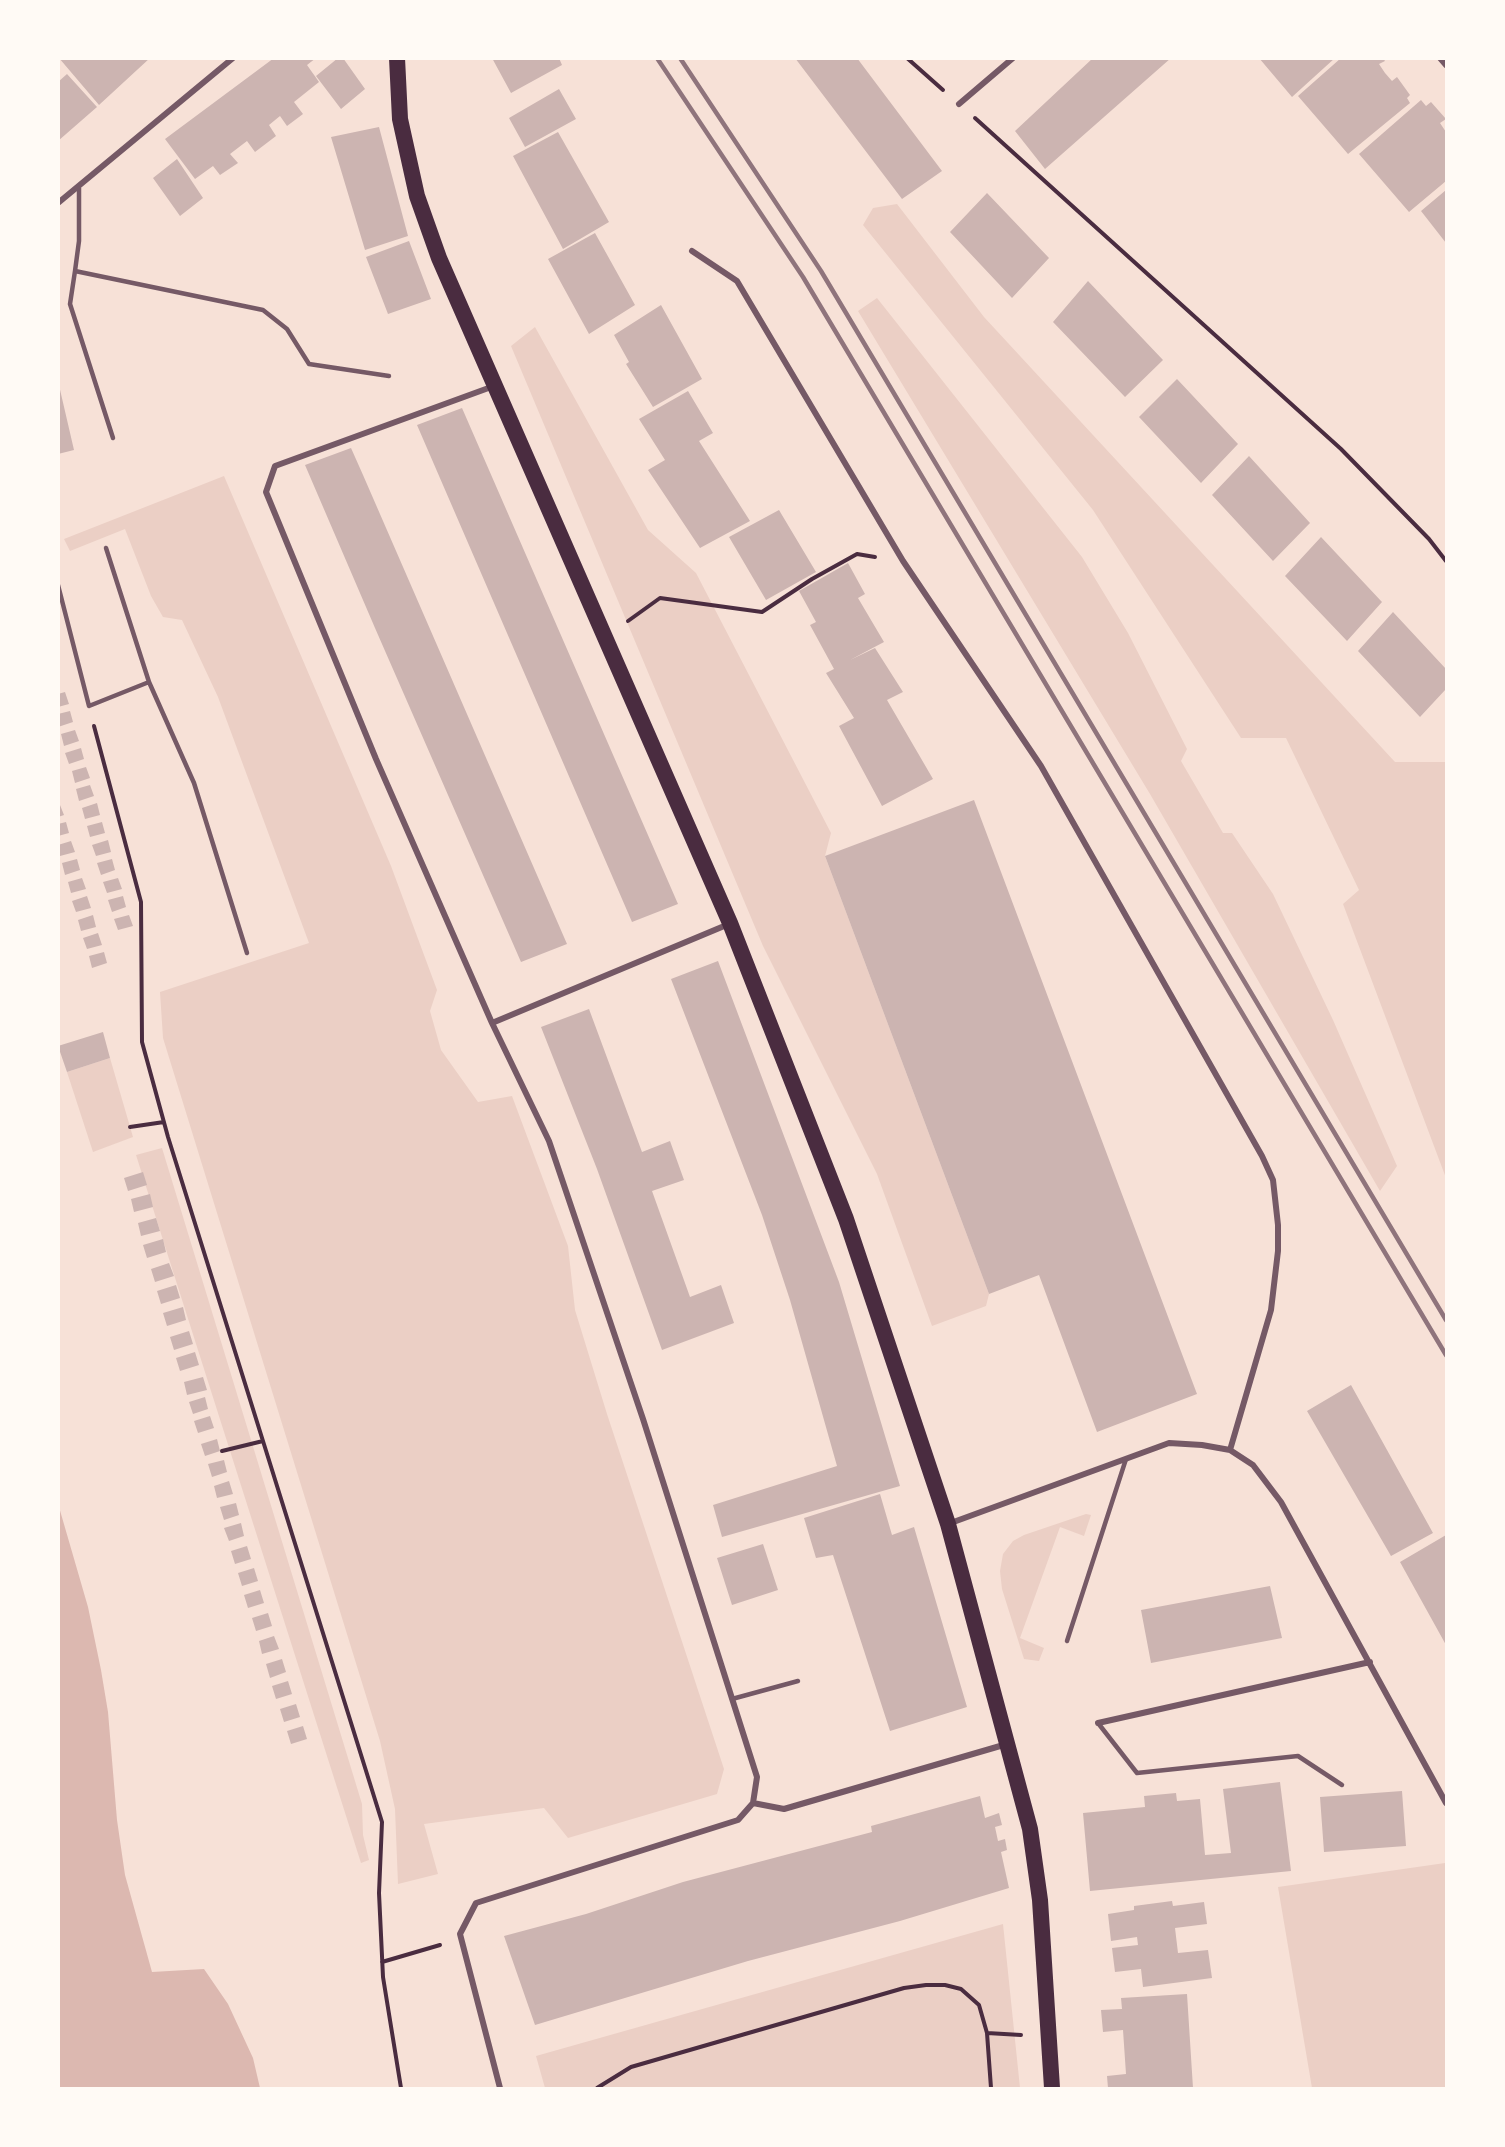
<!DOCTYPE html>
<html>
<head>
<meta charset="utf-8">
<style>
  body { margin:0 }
  #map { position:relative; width:1505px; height:2147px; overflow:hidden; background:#f7e1d7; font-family:"IBM Plex Serif",serif }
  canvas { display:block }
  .frame { position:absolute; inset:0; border:60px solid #fffaf5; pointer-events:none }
</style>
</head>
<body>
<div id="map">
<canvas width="1505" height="2147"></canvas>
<div class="frame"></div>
</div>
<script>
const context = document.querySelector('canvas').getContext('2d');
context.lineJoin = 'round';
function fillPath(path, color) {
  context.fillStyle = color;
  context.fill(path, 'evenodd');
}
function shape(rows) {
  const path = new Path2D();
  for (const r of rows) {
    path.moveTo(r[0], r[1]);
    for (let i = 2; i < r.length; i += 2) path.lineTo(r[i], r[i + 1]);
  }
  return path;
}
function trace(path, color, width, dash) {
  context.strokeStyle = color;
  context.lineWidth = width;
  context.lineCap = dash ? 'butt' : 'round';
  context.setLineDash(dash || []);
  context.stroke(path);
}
fillPath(shape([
  [897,204,984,317,1395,762,1446,762,1446,1178,1343,904,1359,890,1286,738,1241,738,1093,510,863,225,873,208],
  [877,298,1082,557,1128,633,1187,749,1181,761,1223,833,1232,833,1273,894,1333,1020,1397,1166,1380,1191,1150,794,858,311],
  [535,327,648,530,696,573,831,833,825,856,989,1294,986,1306,932,1326,877,1174,763,946,511,346],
  [224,476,391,866,437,990,430,1011,441,1050,478,1102,512,1096,568,1246,575,1310,607,1414,724,1769,717,1794,568,1838,544,1808,424,1824,438,1874,398,1884,395,1809,380,1741,163,1038,160,992,309,943,218,697,182,620,163,617,151,596,125,529,70,551,64,539],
  [110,1058,133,1137,93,1152,67,1072],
  [162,1148,362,1804,363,1835,369,1860,361,1863,136,1155],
  [1086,1514,1091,1515,1084,1536,1060,1527,1020,1638,1044,1648,1039,1661,1024,1659,1002,1589,1000,1571,1003,1554,1013,1541,1024,1535],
  [1445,1863,1446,2088,1312,2088,1278,1887],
  [1003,1924,1020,2088,545,2088,536,2056]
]), '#ebcfc5');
fillPath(shape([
  [59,1507,88,1607,101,1670,108,1712,117,1820,125,1875,152,1972,204,1969,228,2004,253,2058,260,2088,59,2088]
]), '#dcb8b0');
fillPath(shape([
  [59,58,150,58,99,105],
  [274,58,316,58,307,65,319,82,294,102,303,114,287,126,280,116,269,125,276,136,255,152,247,141,230,154,238,163,220,175,213,166,195,179,165,139],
  [338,58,343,58,365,89,341,109,316,76],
  [492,58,559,58,562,65,511,93],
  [795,58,857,58,942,171,902,199],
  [1093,58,1171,58,1045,169,1015,131],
  [1259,58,1335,58,1292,97],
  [1341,58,1383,58,1385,61,1379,64,1385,73,1392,81,1397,77,1410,95,1407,98,1410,103,1348,154,1298,96],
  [67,74,97,107,58,141,58,82],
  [559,89,576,119,525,147,509,118],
  [1421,100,1426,106,1431,102,1446,119,1440,123,1446,132,1446,181,1409,212,1359,154],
  [379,127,408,236,365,250,331,137],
  [558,132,609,222,563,249,513,156],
  [177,159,203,198,180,216,153,178],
  [1446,190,1446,243,1421,211],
  [987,193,1049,258,1012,298,950,232],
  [595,233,635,305,589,334,548,259],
  [409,241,431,299,388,314,366,257],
  [1088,281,1163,360,1125,397,1053,322],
  [661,305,702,379,653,407,626,364,629,362,614,335],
  [1177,379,1238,444,1201,483,1139,417],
  [58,381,74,450,58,454],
  [688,391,713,433,699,441,750,521,700,548,648,470,665,460,639,419],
  [462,408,678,904,632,922,417,425],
  [351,448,363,475,567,944,521,962,375,628,305,465],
  [1249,456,1310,523,1273,561,1212,495],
  [779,510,816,572,766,600,729,537],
  [1321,537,1382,602,1347,641,1285,576],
  [848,563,865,594,858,598,884,642,850,660,875,648,903,692,887,700,933,779,882,806,839,726,854,718,826,673,834,669,810,625,816,622,799,591],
  [1393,612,1446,669,1446,689,1420,717,1358,651],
  [65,692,69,704,58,707,58,694],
  [70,711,73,722,58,727,58,714],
  [75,730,79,741,64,746,61,734],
  [81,748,84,759,69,764,65,753],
  [86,767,90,778,75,783,72,771],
  [90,785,94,796,79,801,76,789],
  [58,800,64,815,58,817],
  [974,800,1197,1394,1097,1432,1039,1275,989,1294,825,856],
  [97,803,100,815,85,819,82,808],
  [66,822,69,833,58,836,58,824],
  [102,822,105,833,90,837,87,826],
  [108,840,111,852,96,856,92,845],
  [71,841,75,852,60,856,58,845],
  [77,859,80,870,65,875,62,863],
  [112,859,115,870,101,875,97,863],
  [82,878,86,889,71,893,68,882],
  [118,878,122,889,107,893,103,882],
  [87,896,91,908,76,912,72,901],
  [123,896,126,907,112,912,108,900],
  [93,915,96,927,81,931,78,920],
  [129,915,133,926,118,930,114,919],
  [98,933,102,945,87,949,83,938],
  [104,952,107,963,92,968,89,956],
  [718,961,839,1282,900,1486,722,1537,713,1505,837,1466,790,1300,762,1215,671,979],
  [589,1009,642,1152,670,1141,684,1180,652,1191,690,1297,721,1285,734,1323,662,1350,597,1169,541,1027],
  [103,1032,110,1058,67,1072,58,1046],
  [143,1172,147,1185,128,1191,124,1178],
  [150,1194,153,1207,134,1212,131,1199],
  [156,1218,160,1231,141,1236,138,1223],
  [163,1239,166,1252,147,1258,143,1245],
  [169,1263,174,1276,155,1282,151,1269],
  [176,1285,180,1298,161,1304,157,1291],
  [183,1307,186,1320,167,1326,163,1313],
  [189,1331,193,1344,174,1350,170,1337],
  [195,1352,199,1365,180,1371,176,1358],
  [203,1377,207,1390,187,1395,184,1382],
  [1351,1385,1433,1533,1391,1556,1307,1411],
  [205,1397,208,1409,193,1414,189,1402],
  [210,1416,214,1428,198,1433,194,1421],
  [217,1439,220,1451,205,1456,201,1444],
  [224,1460,227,1472,212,1477,208,1464],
  [229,1481,233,1494,217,1498,214,1486],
  [880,1494,892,1535,914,1527,967,1707,890,1731,833,1555,816,1558,804,1518],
  [236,1503,239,1515,224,1520,220,1507],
  [241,1523,244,1536,229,1541,224,1528],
  [1446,1535,1446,1645,1400,1562],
  [763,1544,778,1590,732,1605,717,1558],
  [247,1546,251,1559,235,1564,231,1551],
  [254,1568,258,1581,242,1586,238,1573],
  [1270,1586,1282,1638,1151,1663,1141,1610],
  [260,1590,264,1603,248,1608,244,1595],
  [268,1613,272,1626,256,1631,252,1618],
  [274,1636,279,1649,262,1654,259,1641],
  [282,1659,286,1672,270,1678,266,1664],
  [288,1681,292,1694,276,1699,272,1686],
  [296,1704,300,1717,284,1722,280,1709],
  [303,1726,307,1739,291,1744,287,1731],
  [1280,1782,1291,1871,1090,1891,1083,1813,1145,1807,1144,1796,1176,1793,1177,1801,1200,1799,1205,1855,1231,1853,1223,1789],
  [1402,1791,1406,1846,1324,1852,1320,1797],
  [980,1796,985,1818,999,1813,1002,1825,995,1827,998,1841,1005,1839,1007,1850,1001,1852,1009,1888,900,1921,748,1961,535,2025,504,1936,586,1914,683,1882,872,1832,871,1826],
  [1172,1901,1173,1906,1204,1902,1207,1924,1175,1928,1178,1953,1208,1950,1212,1978,1143,1987,1141,1969,1115,1972,1112,1948,1138,1945,1137,1937,1111,1941,1108,1914,1134,1910,1134,1906],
  [1187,1994,1193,2088,1108,2088,1107,2076,1126,2074,1123,2030,1103,2032,1101,2010,1122,2009,1121,1998]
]), '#ccb4b1');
trace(shape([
  [907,58,943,90],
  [975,118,1341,449,1429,539,1446,561],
  [628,621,660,598,762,612,812,579,857,554,875,557],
  [94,726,141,902,142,1042,168,1137,382,1822,379,1893,383,1977,401,2088],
  [130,1127,164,1122],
  [222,1451,263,1441],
  [382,1962,440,1945],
  [987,2033,991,2088],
  [597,2088,631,2067,904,1988,926,1985,945,1985,961,1989,979,2005,987,2033,1021,2035]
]), '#4a2c40', 4);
trace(shape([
  [79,188,79,241,75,271,263,310,287,329,309,364,389,376],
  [75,271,70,304,113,438],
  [106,548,149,682,194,783,247,953],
  [58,585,89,706,149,682],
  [1067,1641,1126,1459],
  [732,1699,798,1681],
  [1098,1723,1137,1773,1298,1756,1342,1785]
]), '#755966', 4.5);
trace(shape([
  [1440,58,1446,65],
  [959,104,1013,58],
  [58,203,233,58],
  [692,251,737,281,903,561,1041,766,1262,1156,1273,1180,1278,1225,1278,1251,1271,1310,1230,1450],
  [494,386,275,466,266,492,376,759,492,1023,549,1141,643,1419,757,1777,753,1803],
  [492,1023,729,924],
  [948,1524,1169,1443,1202,1445,1230,1450,1253,1465,1281,1502,1446,1803],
  [1098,1723,1370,1662],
  [753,1803,784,1809,1007,1744],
  [500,2088,460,1934,476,1903,738,1820,753,1803]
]), '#755966', 6);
trace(shape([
  [397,58,400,119,417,196,439,258,730,923,846,1219,948,1524,1030,1829,1040,1900,1052,2088]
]), '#4a2c40', 16);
trace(shape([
  [657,58,803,277,1446,1355],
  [680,58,821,271,1446,1320]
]), '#8f747c', 4.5);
</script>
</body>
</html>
